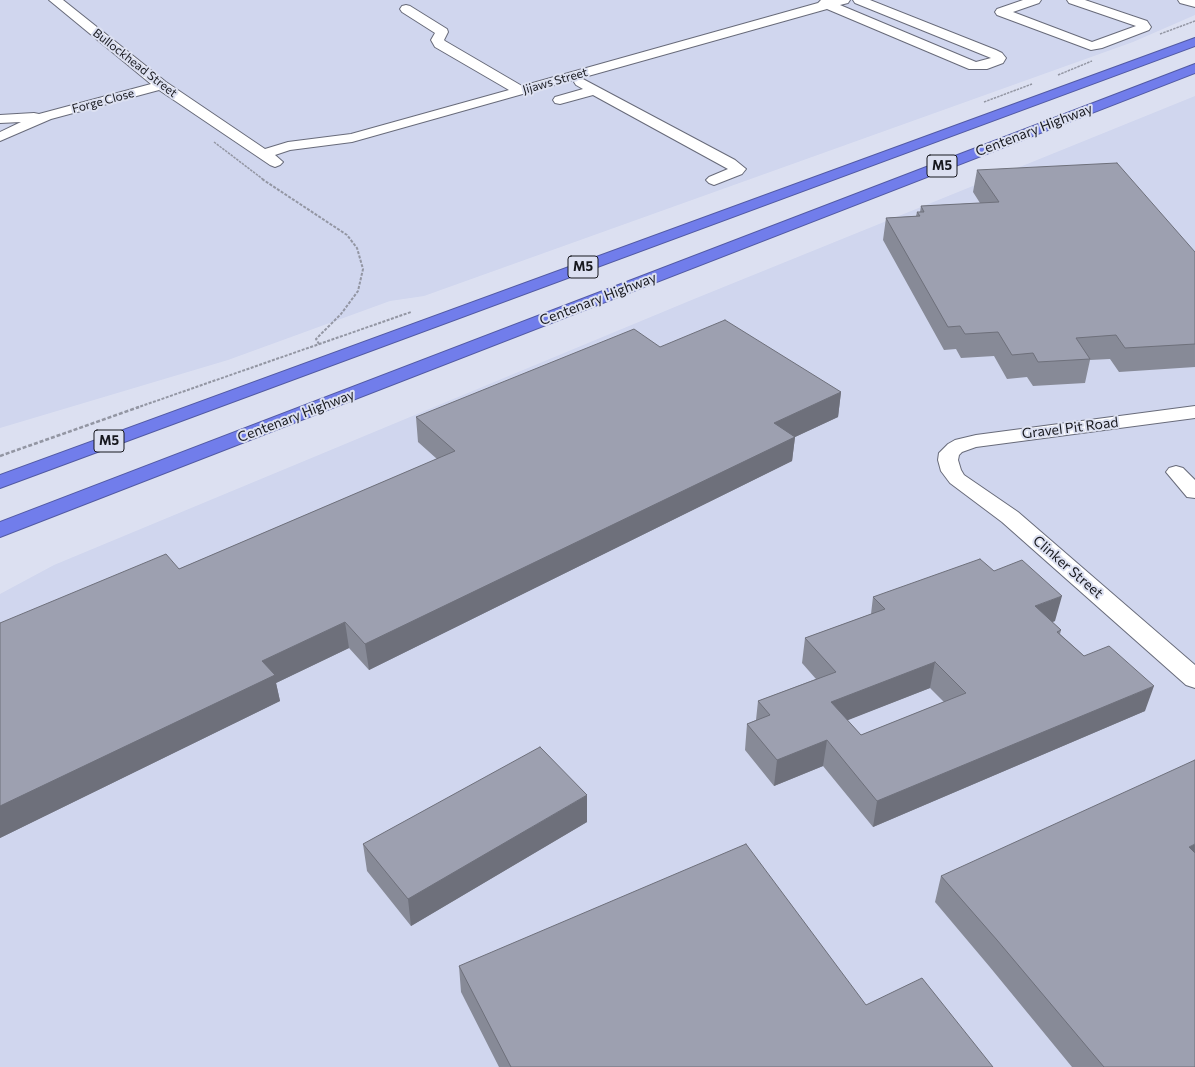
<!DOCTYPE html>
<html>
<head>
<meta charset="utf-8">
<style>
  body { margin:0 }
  canvas { display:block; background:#dce0f1 }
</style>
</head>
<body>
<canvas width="1195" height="1067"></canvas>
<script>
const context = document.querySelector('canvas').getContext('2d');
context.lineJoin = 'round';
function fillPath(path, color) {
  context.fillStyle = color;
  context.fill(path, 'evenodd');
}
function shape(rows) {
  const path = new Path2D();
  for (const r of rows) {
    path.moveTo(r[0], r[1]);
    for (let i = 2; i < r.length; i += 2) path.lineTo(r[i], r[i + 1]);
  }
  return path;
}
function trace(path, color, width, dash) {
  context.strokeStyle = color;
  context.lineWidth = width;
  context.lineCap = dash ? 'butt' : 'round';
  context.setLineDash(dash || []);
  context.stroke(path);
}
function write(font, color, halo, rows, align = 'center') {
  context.font = font + ' Commissioner,sans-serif';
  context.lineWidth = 4;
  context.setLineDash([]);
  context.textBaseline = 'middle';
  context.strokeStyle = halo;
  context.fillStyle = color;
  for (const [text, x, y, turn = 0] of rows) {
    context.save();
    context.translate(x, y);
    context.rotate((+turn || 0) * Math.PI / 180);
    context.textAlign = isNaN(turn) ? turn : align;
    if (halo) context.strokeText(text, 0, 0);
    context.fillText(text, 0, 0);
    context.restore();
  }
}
fillPath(shape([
  [0,0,1195,0,1195,15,1133,42,424,296,390,301,228,360,0,428],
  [1195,96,1195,1067,0,1067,0,594,54,565,694,299]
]), '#d0d6ee');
const minor = shape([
  [49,0,63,0,166,82,265,149,288,142,351,134,509,90,435,47,431,40,435,33,402,12,400,9,402,6,406,5,410,6,447,29,448,32,444,40,445,41,522,86,818,3,821,0,850,0,848,3,840,5,976,62,991,58,855,3,853,0,870,0,996,50,1002,53,1006,58,1003,63,987,69,969,69,827,9,581,78,735,160,746,169,742,174,714,185,709,183,706,180,709,177,728,169,593,95,560,104,555,103,553,100,555,97,583,89,576,85,574,82,576,79,352,142,290,150,275,155,283,162,280,165,275,167,270,165,159,90,51,119,0,141,0,132,21,122,0,123,0,115,34,113,39,114,151,84,49,0],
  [1023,0,1041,0,1039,3,1013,12,1092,42,1136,26,1069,3,1067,0,1085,0,1147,21,1151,27,1149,30,1102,48,1091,50,997,15,995,12,997,9,1023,0],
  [1178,0,1195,0,1195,7,1180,3,1178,0],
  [1195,406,1195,418,976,447,962,452,959,455,958,460,961,470,964,475,1018,512,1195,665,1195,688,1186,685,1002,522,950,483,941,471,938,460,939,453,948,444,955,440,976,435,1195,406],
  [1176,466,1183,468,1195,480,1195,498,1187,497,1166,472,1169,468,1176,466]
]);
const highway = shape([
  [1195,38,1195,46,0,488,0,475,1195,38],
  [1195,64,1195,73,0,537,0,522,1195,64]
]);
trace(minor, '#686b7a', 2);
trace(highway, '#525aa3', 2);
trace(shape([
  [1160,34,1195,21],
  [1058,75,1092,61],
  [984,102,1032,84],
  [214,142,264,180]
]), '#9396a3', 1.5, [2.5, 1]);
trace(shape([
  [262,179,347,235,357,248,363,269,358,291,341,314,316,339,319,344],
  [136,408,411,312]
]), '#9396a3', 2, [3, 1.5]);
trace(shape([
  [0,456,139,407]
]), '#9396a3', 2.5, [4, 2]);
fillPath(minor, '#fff');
fillPath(highway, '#717deb');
fillPath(shape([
  [977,170,1195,252,1195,367,1119,372,1110,359,1090,360,1085,383,1033,386,1027,377,1007,379,994,356,961,358,956,349,944,350,883,240,886,218,916,216,917,212,920,212,921,206,980,203,973,192],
  [660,347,841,392,838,417,795,437,792,461,369,670,349,648,276,683,280,701,0,838,0,623,179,569,437,459,418,442,416,417],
  [994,571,1055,621,1052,622,1061,630,1060,634,1145,711,873,827,823,766,774,786,745,750,747,724,756,720,758,701,816,679,802,663,805,638,871,614,873,597],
  [930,688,944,702,861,735,847,720],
  [587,822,411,926,367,871,363,844],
  [941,876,1195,1067,1072,1067,989,966,935,902],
  [459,966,866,1005,993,1067,499,1067,461,992]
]), '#878a97');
fillPath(shape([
  [841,392,838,417,795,437,792,461,369,670,365,644,774,423],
  [1062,596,1055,621,1028,631,1035,606],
  [345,622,349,648,276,683,280,701,0,838,0,806,262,661],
  [935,662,930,688,828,728,831,702],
  [1154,686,1145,711,873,827,877,801],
  [827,740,823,766,774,786,777,760],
  [587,795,587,822,411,926,408,899],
  [1195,844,1195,865,1189,847]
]), '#6e707b');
const building = shape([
  [1117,163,1195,252,1195,344,1125,348,1116,335,1076,338,1090,359,1038,362,1033,353,1012,355,998,332,965,334,960,326,948,327,886,218,920,216,917,212,924,212,921,206,999,202,977,170,1117,163],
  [725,320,841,392,774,423,795,437,365,644,345,622,262,661,275,675,0,806,0,623,166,554,179,569,455,451,416,417,634,329,660,347,725,320],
  [980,559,994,571,1022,560,1062,596,1035,606,1061,630,1057,632,1084,656,1109,646,1154,686,877,801,827,740,777,760,747,724,770,715,758,701,836,672,805,638,885,609,873,597,980,559],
  [935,662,966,693,861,735,831,702,935,662],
  [540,747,587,795,408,899,363,844,540,747],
  [1195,760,1195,844,1189,847,1195,853,1195,1067,1104,1067,997,940,941,876,1195,760],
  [746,844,866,1005,922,978,993,1067,511,1067,459,966,746,844]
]);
fillPath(building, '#9da0b0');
trace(building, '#6e707b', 1);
write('12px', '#17181e', '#dce0f1', [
  ["Bullockhead Street",135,63,38],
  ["Jijaws Street",555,81,-16],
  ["Forge Close",103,101,-15]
]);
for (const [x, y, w] of [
  [942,166,30],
  [583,267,30],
  [109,441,30]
]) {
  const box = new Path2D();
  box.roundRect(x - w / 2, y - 11, w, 22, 3);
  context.fillStyle = '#dce0f1';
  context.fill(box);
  trace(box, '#17181e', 1);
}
write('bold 13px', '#17181e', null, [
  ["M5",942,166],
  ["M5",583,267],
  ["M5",109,441]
]);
write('14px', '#17181e', '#dce0f1', [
  ["Centenary Highway",1034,130,-21],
  ["Centenary Highway",598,299,-21],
  ["Centenary Highway",296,416,-21],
  ["Gravel Pit Road",1070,428,-7],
  ["Clinker Street",1068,567,41]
]);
</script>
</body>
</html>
